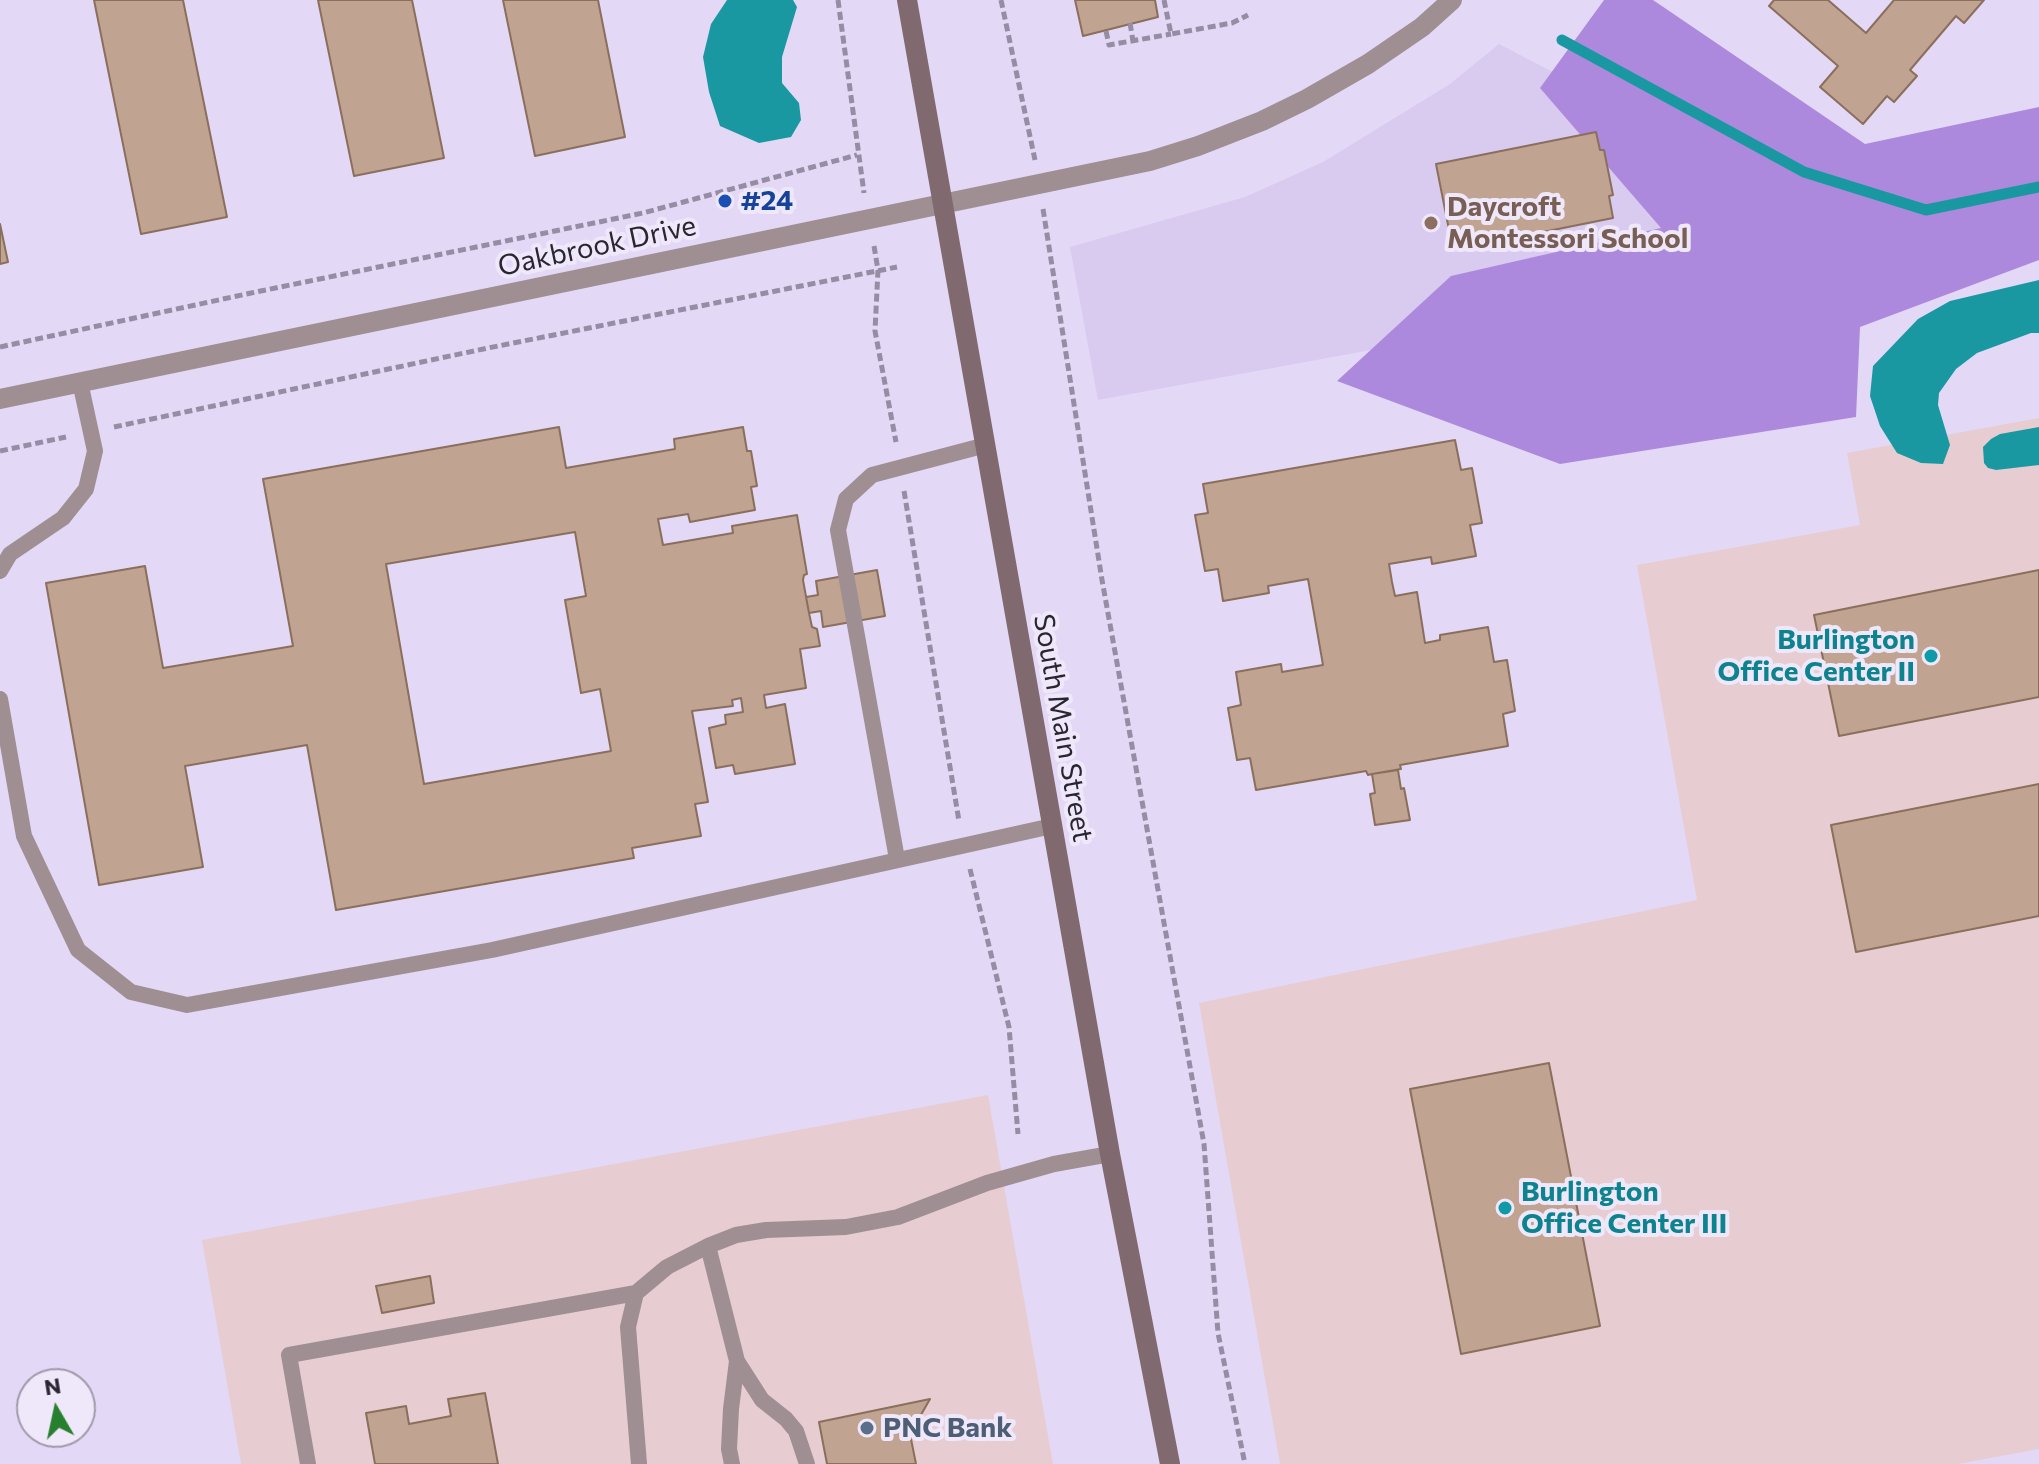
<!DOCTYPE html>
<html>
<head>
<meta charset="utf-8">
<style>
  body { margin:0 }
  #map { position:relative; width:2039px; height:1464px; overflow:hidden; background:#e4d8f7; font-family:Commissioner,sans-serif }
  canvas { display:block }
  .north { position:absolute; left:16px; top:1368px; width:80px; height:80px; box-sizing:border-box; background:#efe8fa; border:2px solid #a09aaa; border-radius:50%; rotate:351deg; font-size:22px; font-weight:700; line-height:32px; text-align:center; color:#2a2631 }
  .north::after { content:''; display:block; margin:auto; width:28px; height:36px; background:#27802f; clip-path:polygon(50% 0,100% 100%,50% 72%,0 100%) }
</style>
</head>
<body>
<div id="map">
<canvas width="2039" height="1464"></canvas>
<div class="north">N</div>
</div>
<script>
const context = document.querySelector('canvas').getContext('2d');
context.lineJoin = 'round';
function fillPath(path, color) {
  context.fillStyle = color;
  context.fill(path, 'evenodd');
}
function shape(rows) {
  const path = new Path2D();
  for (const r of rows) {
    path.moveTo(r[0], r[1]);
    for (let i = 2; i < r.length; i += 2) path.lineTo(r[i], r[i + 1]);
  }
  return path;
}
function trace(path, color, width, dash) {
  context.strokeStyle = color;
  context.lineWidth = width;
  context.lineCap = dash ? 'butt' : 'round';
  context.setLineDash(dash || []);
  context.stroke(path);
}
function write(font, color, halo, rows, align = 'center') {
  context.font = font + ' Commissioner,sans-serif';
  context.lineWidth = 8;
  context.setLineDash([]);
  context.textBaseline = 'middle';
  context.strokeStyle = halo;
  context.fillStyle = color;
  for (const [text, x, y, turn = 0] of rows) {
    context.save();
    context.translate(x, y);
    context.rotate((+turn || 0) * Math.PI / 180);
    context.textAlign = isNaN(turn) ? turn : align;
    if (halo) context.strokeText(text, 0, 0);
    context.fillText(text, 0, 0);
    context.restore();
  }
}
fillPath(shape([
  [2039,418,2039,1449,1958,1464,1280,1464,1199,1003,1697,900,1637,565,1860,525,1847,453],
  [988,1095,1053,1464,241,1464,202,1240]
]), '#e7cdd2');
fillPath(shape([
  [1499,44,1689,143,1715,287,1098,400,1070,247,1245,197,1323,162,1450,84]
]), '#d9caf0');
fillPath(shape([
  [1604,0,1653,0,1865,144,2039,107,2039,260,1860,327,1856,417,1560,464,1337,381,1451,276,1661,228,1540,88]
]), '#ad89de');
fillPath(shape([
  [727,0,793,0,797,7,782,57,782,83,799,103,801,120,791,137,759,143,720,126,709,92,703,57,711,24],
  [2039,280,2039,333,2031,333,1977,353,1956,369,1939,393,1938,405,1950,445,1943,464,1921,463,1897,453,1880,426,1870,396,1873,366,1918,319,1950,301],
  [2039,427,2039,465,1996,470,1988,468,1984,463,1983,447,1991,439,2000,434]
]), '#1a98a2');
trace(shape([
  [1562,40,1804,172,1926,210,2039,187]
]), '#1a98a2', 11);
const building = shape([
  [94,0,183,0,227,217,141,234,94,0],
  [318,0,412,0,444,158,354,176,318,0],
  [503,0,598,0,625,137,535,156,503,0],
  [1075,0,1155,0,1158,17,1083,36,1075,0],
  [1774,0,1828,0,1866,33,1894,0,1984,0,1964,23,1956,16,1910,70,1917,76,1894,102,1887,96,1863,124,1820,87,1838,66,1769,6,1774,0],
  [1596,132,1600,150,1604,150,1613,195,1609,196,1613,218,1453,250,1436,164,1596,132],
  [0,224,8,262,0,264,0,224],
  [559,427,566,468,675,449,674,439,743,427,747,451,751,451,757,486,751,487,755,510,690,522,688,514,658,519,663,545,733,533,732,526,797,515,807,574,804,575,803,580,809,613,812,627,817,629,820,646,800,649,806,688,764,695,766,708,785,704,795,764,735,774,733,765,716,768,709,728,726,724,725,715,743,712,741,698,732,700,733,706,692,711,708,802,695,804,701,836,632,848,634,858,336,910,307,745,185,766,203,867,99,885,46,583,145,566,163,668,293,646,263,479,559,427],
  [575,532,586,596,565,600,581,693,600,689,611,751,424,784,386,564,575,532],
  [1455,440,1461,470,1472,468,1482,523,1470,525,1476,556,1432,564,1431,557,1389,564,1392,582,1395,596,1417,592,1425,643,1440,640,1440,635,1488,627,1494,662,1507,660,1515,711,1503,714,1508,746,1400,765,1401,769,1372,774,1368,775,1366,771,1256,790,1250,758,1237,760,1228,708,1241,705,1236,672,1281,664,1282,672,1323,665,1308,579,1268,586,1269,593,1223,601,1218,569,1205,571,1195,515,1208,513,1203,484,1455,440],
  [877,570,885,616,823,627,821,611,809,613,806,597,818,595,816,581,877,570],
  [2039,570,2039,697,1839,736,1814,615,2039,570],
  [1398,770,1401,789,1404,788,1410,820,1375,825,1370,794,1375,793,1372,774,1398,770],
  [2039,784,2039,916,1856,952,1831,825,2039,784],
  [1549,1063,1600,1326,1461,1354,1410,1089,1549,1063],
  [430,1276,434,1303,382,1313,376,1286,430,1276],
  [485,1393,498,1464,375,1464,366,1413,406,1406,409,1424,451,1416,448,1399,485,1393],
  [930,1399,910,1434,916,1464,827,1464,819,1422,930,1399]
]);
fillPath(building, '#c0a390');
trace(building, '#8a6f5d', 2);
trace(shape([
  [838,0,864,193],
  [1001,0,1035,160],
  [1164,0,1171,34,1232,23,1248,15],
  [1130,23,1133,41],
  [1106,31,1109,45,1171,34],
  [1043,209,1102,580,1204,1144,1218,1333,1245,1464],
  [874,246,878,270,875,331,896,442],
  [0,347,251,293,643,213,857,155],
  [114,427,488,348,897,267],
  [0,451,66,437],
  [904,491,959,821],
  [970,869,1009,1027,1018,1134]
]), '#968da4', 5, [8, 4]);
trace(shape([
  [0,571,10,554,63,518,86,489,95,451,80,382],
  [0,699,24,836,78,950,131,992,187,1005,492,950,1052,826],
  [897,859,838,530,846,499,872,475,986,445],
  [708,1246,737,1361,731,1409,729,1449,732,1464],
  [636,1293,628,1327,639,1464],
  [737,1361,762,1400,786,1419,796,1431,807,1464],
  [308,1464,289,1355,636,1293,667,1267,708,1246,736,1235,766,1230,846,1227,898,1217,987,1183,1054,1164,1110,1154]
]), '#9f8f93', 16);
trace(shape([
  [0,399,1150,161,1198,146,1262,121,1307,99,1368,64,1422,27,1452,0]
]), '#9f8f93', 20);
trace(shape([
  [907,0,1110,1154,1170,1464]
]), '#80696f', 20);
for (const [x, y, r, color] of [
  [725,201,8,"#1a4fb4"],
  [1431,223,8,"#8d6e63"],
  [1931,656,8,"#0f9aa8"],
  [1505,1208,8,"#0f9aa8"],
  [867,1428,8,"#5c6f8a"]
]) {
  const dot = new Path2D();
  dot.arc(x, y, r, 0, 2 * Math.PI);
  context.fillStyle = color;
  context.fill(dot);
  trace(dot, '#efe8fa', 3);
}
write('bold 28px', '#164399', '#efe8fa', [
  ["#24",741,201]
], 'left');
write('bold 28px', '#785e54', '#efe8fa', [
  ["Daycroft",1447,207],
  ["Montessori School",1447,239]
], 'left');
write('28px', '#2a2631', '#efe8fa', [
  ["Oakbrook Drive",597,246,-12],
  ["South Main Street",1063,728,80]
]);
write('bold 28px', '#0d838f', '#efe8fa', [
  ["Burlington",1915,640],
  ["Office Center II",1915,672],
  ["Burlington",1521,1192,"left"],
  ["Office Center III",1521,1224,"left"]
], 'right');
write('bold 28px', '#4e5e75', '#efe8fa', [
  ["PNC Bank",883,1428]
], 'left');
</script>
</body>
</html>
